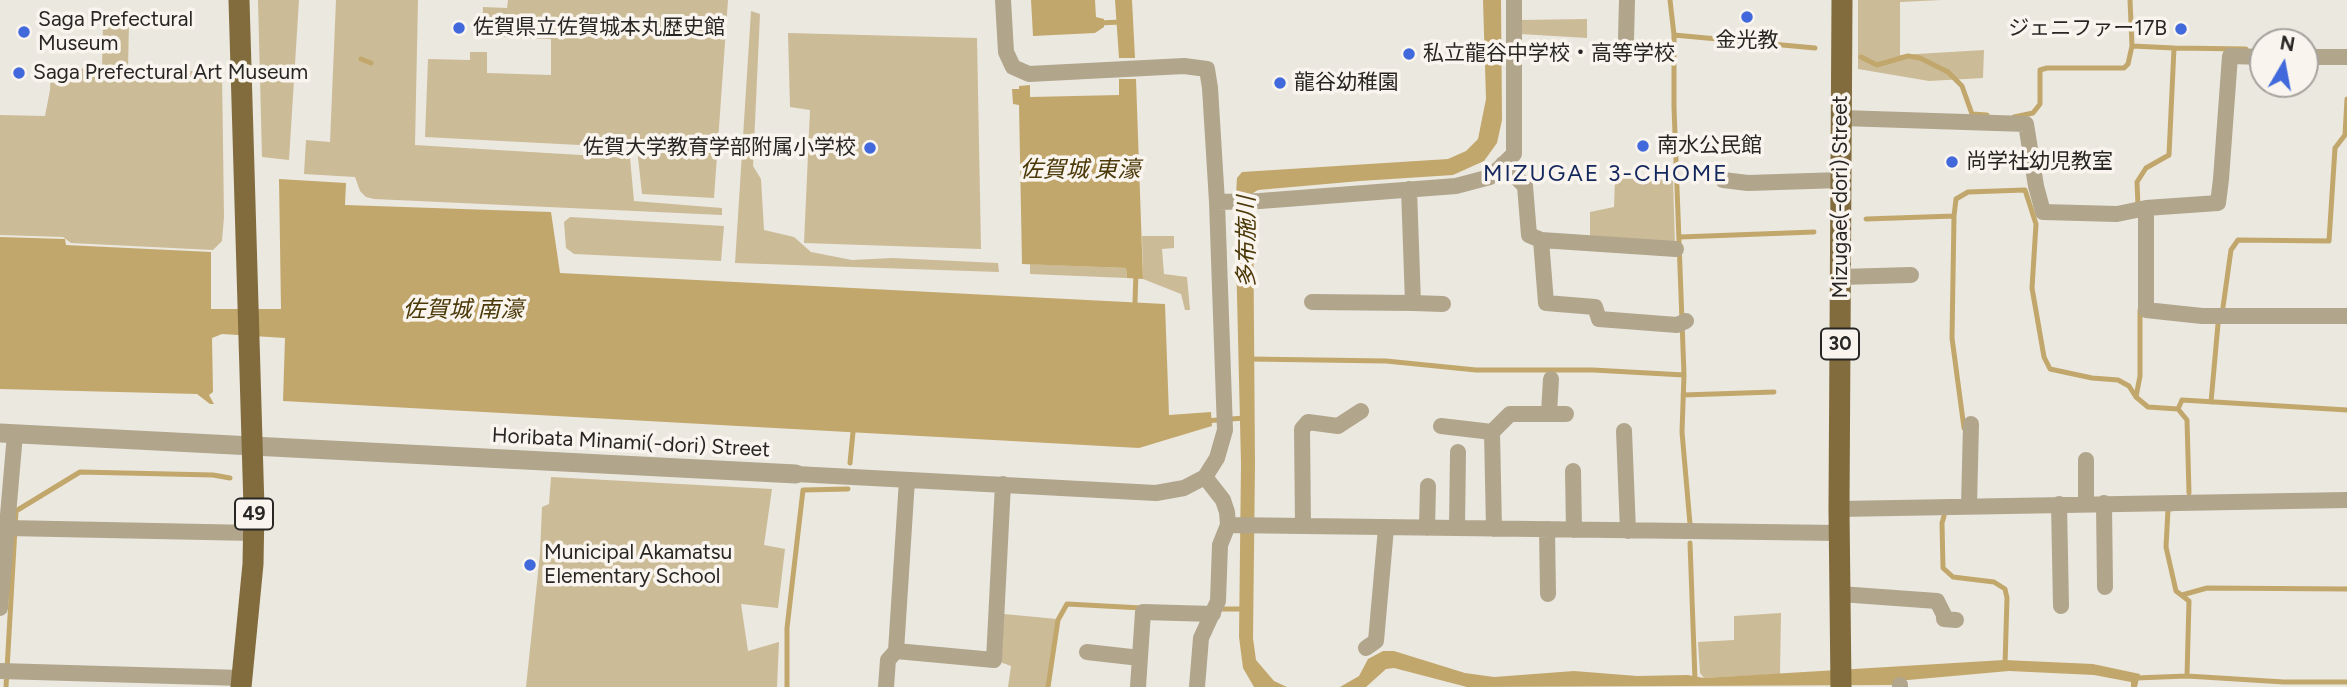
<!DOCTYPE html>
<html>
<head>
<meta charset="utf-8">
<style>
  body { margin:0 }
  #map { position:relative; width:2347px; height:687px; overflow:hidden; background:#ebe8e0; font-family:Figtree,sans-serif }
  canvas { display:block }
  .north { position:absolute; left:2249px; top:28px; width:70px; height:70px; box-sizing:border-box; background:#f9f5ee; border:2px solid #a5a29d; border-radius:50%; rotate:10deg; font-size:19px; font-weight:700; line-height:28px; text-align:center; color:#282624 }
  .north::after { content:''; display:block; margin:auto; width:24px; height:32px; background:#4169db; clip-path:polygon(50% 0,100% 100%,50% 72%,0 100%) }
</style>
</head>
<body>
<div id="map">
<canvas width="2347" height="687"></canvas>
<div class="north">N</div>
</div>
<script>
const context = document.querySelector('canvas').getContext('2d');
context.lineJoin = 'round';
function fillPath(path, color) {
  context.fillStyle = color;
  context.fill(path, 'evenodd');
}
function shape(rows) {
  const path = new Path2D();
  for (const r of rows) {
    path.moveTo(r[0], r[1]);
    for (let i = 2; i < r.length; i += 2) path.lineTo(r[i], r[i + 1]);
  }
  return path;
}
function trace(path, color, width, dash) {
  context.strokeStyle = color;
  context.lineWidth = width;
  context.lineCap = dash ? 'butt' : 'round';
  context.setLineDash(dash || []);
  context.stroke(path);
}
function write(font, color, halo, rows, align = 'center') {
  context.font = font + ' Figtree,"Noto Sans JP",sans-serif';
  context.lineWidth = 7;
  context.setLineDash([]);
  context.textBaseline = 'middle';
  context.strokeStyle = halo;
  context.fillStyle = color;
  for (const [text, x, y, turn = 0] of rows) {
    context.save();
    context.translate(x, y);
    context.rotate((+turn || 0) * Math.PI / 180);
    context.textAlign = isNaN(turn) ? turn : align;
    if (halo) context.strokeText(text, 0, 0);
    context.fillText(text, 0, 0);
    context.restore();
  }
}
fillPath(shape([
  [258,0,299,0,289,160,262,157],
  [336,0,418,0,415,145,630,158,634,201,722,208,722,215,374,199,366,197,360,191,355,177,304,174,306,140,330,142],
  [508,0,728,0,714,198,642,194,637,148,425,137,428,59,470,60,470,52,487,52,487,73,551,75,551,39,482,36,483,7,507,8],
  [1858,0,1942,0,1900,2,1900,55,1984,50,1983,78,1929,81,1858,69],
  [751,11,760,14,753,166,761,179,764,230,794,237,811,252,852,260,892,258,998,263,999,272,735,263],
  [1587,19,1587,38,1520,34,1520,20],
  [103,22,129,23,128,69,222,72,224,217,222,241,213,250,71,243,63,237,0,235,0,115,45,116,50,90,51,68,102,69],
  [788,33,977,38,981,249,804,243,810,110,790,107],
  [1615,178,1673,180,1675,245,1590,238,1590,212,1614,207],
  [570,217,724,226,721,261,574,254,566,248,564,222],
  [1142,236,1174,236,1174,248,1162,249,1164,274,1187,277,1190,310,1185,310,1181,294,1143,279],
  [1030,264,1126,268,1127,278,1030,274],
  [551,477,772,489,764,545,785,549,778,608,741,604,748,651,779,642,777,687,526,687,540,554,542,507,549,504],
  [1781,613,1780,674,1704,678,1700,673,1698,642,1734,640,1734,616],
  [1004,614,1057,619,1046,687,1008,687,1011,666,1000,662]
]), '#ccbb97');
fillPath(shape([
  [1031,0,1095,0,1096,17,1104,19,1104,27,1095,33,1033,36],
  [1115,0,1132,0,1135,58,1119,58],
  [1483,0,1501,0,1502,120,1497,143,1484,161,1453,175,1360,181,1258,190,1253,193,1255,464,1253,638,1256,660,1274,681,1287,687,1254,687,1243,668,1239,637,1241,464,1235,211,1237,178,1242,172,1448,159,1466,151,1478,139,1486,99],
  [1119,79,1136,79,1143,279,1127,278,1126,268,1022,264,1019,105,1013,104,1012,89,1019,89,1019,86,1030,85,1030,97,1119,95],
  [279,179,346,183,345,205,551,212,560,273,1165,304,1169,415,1211,412,1212,426,1139,448,283,401,285,338,222,334,212,338,213,392,209,395,214,404,210,404,197,394,0,389,0,237,65,239,66,245,211,252,211,309,281,309],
  [1383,651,1394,651,1465,673,1494,677,1574,671,1637,676,1688,675,1704,678,2004,660,2093,664,2140,674,2137,687,2131,687,2131,682,2094,675,2009,671,1897,681,1894,685,1467,687,1394,668,1386,669,1366,687,1340,687,1359,676,1368,659]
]), '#c2a76c');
trace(shape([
  [1670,0,1674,35,1674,107,1684,375,1682,432,1690,524],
  [1099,23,1121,22],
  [1674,35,1815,48],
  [2132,46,2174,48,2169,155,2146,168,2137,182,2138,206],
  [2174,48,2246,49],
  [1861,57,1877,65,1908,56,1920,58,1948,72,1962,86,1972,114,1987,115],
  [361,59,371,63],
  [2014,117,2033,113,2040,104,2040,70,2047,68,2124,68,2128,64,2132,46,2130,0],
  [1954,216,1956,199,1968,192,2025,190,2036,224,2032,288,2044,357,2050,369,2092,378,2118,380,2129,386,2136,397,2148,407,2178,409,2182,400,2347,410],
  [1866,219,1954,216,1952,338,1964,428],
  [1680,237,1814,232],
  [1135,302,1136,272],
  [2223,307,2231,250,2238,240,2329,241,2335,148,2345,135,2347,99],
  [1250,359,1386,361,1476,370,1593,370,1684,375],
  [1683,395,1774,392],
  [2136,397,2140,376,2140,310],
  [2211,402,2218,324],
  [2178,409,2187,420,2189,493],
  [1205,421,1244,418],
  [850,463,853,432],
  [2171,509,2168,509,2166,547,2176,591,2189,601,2187,676],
  [1944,516,1942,523,1943,568,1953,577,1994,582,2005,589,2007,598,2005,665],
  [1690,543,1695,680],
  [2182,595,2207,588,2347,589],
  [1219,609,1244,609],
  [6,687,16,511,80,472,213,475,230,478],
  [787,687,787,628,803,490,848,489],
  [1048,687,1058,620,1067,604,1142,608],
  [2134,687,2136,678,2187,676,2284,682,2347,682]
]), '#c2a76c', 5);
trace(shape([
  [1626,39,1627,0],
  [2305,57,2347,57],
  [1842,118,2026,124,2036,186,2043,212,2117,214,2146,208,2218,203,2221,179,2230,56,2263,57],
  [1503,164,1525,186,1529,235,1541,240,1546,303,1595,307,1599,319,1677,325,1686,321],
  [1723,180,1748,183,1841,180],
  [1217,202,1260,201,1456,186,1490,177,1514,154,1514,0],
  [2146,208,2146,310,2202,316,2347,316],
  [1541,240,1676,249],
  [1841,277,1911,275],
  [1312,302,1413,303,1409,189],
  [1413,303,1443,304],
  [1549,413,1551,379],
  [1441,426,1492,432],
  [1624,431,1628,531],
  [2086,460,2086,504],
  [1573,471,1574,530],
  [796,474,1156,493,1184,488,1205,477,1217,458,1225,430,1217,202,1210,88,1207,69,1184,66,1029,74,1013,67,1006,52,1003,0],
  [2104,503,2105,587],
  [2059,504,2061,606],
  [1969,506,1971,424],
  [1839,509,2347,500],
  [1228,525,1839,533],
  [1303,526,1302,429,1308,422,1338,426,1361,411],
  [7,528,254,533],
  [1427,528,1428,486],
  [1457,528,1458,452],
  [1494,529,1492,432,1510,414,1566,414],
  [1547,529,1548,594],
  [1840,594,1937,601,1944,615,1944,619,1956,620],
  [0,608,15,434],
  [1366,648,1376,641,1386,528],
  [896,651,994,660,1003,484],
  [1087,652,1140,658],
  [0,671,242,678],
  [886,687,888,660,896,651,907,480],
  [1138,687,1143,612,1213,614],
  [1197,687,1201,638,1218,601,1220,545,1228,525,1227,512,1223,500,1205,477],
  [1900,687,1900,685]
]), '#b1a58c', 16);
trace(shape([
  [0,433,796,474]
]), '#b1a58c', 19);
trace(shape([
  [239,0,254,508,253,564,241,687],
  [1841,687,1839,509,1842,0]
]), '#826c3d', 21);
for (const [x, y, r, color] of [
  [1747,17,7,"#4169db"],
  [459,28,7,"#4169db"],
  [2181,29,7,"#4169db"],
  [24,32,7,"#4169db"],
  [1409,54,7,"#4169db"],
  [19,73,7,"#4169db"],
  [1280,83,7,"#4169db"],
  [1643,146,7,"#4169db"],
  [870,148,7,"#4169db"],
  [1952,162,7,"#4169db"],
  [530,565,7,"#4169db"]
]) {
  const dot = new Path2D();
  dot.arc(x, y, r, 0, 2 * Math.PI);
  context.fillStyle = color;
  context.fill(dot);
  trace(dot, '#f9f5ee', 2.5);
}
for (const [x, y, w] of [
  [1840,344,38],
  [254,514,38]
]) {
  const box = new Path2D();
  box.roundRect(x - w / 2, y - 15.5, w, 31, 5);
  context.fillStyle = '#f9f5ee';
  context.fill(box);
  trace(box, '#282624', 2);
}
write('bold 19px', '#282624', null, [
  ["30",1840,344],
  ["49",254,514]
]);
write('21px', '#282624', '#f9f5ee', [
  ["Saga Prefectural",38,20],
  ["Museum",38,44],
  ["佐賀県立佐賀城本丸歴史館",473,28],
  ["ジェニファー17B",2167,29,"right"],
  ["金光教",1747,41,"center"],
  ["私立龍谷中学校・高等学校",1423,54],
  ["Saga Prefectural Art Museum",33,73],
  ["龍谷幼稚園",1294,83],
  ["南水公民館",1657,146],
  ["佐賀大学教育学部附属小学校",856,148,"right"],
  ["尚学社幼児教室",1966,162],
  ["Municipal Akamatsu",544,553],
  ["Elementary School",544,577]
], 'left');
write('21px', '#282624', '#f9f5ee', [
  ["Mizugae(-dori) Street",1841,197,-90],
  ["Horibata Minami(-dori) Street",631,443,3]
]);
write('italic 23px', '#4c3908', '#f9f5ee', [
  ["佐賀城 東濠",1080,170],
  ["多布施川",1247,242,-90],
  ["佐賀城 南濠",463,310]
]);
context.letterSpacing = '2px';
write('23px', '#14275d', '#f9f5ee', [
  ["MIZUGAE 3-CHOME",1606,174]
]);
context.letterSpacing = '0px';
</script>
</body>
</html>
